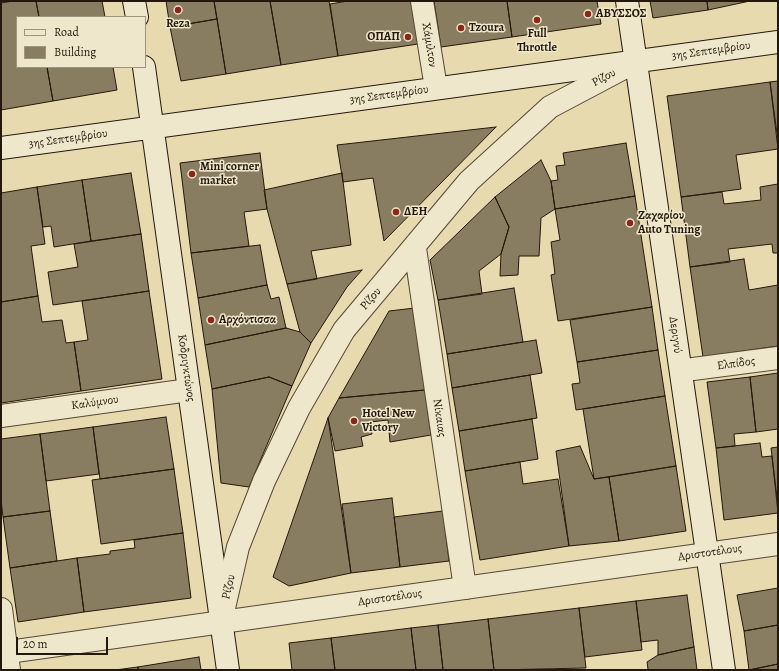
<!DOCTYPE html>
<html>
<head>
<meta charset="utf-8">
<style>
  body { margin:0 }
  #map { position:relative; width:779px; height:671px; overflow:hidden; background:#e7daaf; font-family:Alegreya,serif }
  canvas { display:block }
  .frame { position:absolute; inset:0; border:2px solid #24180c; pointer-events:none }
  .legend { position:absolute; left:16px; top:16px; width:130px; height:52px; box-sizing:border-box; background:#efe7cb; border:1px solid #9e947f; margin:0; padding:5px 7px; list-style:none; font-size:12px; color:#24180c }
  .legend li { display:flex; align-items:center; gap:8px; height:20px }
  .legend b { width:20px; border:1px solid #9e947f }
  .scale { position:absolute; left:16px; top:637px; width:92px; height:18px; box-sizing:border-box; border:2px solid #24180c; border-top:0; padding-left:5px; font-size:12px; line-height:14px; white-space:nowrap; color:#24180c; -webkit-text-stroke:3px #efe7cb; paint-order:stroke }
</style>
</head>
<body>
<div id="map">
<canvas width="779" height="671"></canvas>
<div class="frame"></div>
<ul class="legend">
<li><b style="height:5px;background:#efe7cb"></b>Road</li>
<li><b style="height:11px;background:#897d61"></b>Building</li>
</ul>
<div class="scale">20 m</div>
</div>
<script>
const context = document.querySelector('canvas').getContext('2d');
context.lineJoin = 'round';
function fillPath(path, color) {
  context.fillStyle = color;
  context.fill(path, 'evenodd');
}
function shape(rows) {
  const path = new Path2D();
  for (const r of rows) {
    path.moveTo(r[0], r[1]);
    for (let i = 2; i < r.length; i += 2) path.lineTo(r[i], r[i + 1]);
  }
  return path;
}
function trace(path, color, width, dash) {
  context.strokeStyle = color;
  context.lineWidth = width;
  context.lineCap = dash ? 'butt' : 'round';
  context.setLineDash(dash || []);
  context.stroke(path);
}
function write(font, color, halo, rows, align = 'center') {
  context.font = font + ' Alegreya,serif';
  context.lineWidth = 3;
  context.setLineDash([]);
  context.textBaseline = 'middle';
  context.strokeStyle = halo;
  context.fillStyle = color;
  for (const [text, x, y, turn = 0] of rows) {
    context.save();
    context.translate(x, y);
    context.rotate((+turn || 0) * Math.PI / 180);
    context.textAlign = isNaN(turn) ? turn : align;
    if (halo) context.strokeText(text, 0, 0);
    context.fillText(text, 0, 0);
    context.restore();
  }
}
const building = shape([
  [13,1,36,1,39,17,17,17,17,67,47,67,53,101,1,110,1,3,13,1],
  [36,1,102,1,105,17,39,17,36,1],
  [166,1,214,1,217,19,170,27,166,1],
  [214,1,270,1,281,65,226,74,214,1],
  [270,1,329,1,338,56,281,65,270,1],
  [348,1,411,1,418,44,338,56,330,4,348,1],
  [434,1,507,1,512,37,441,47,434,1],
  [507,1,597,1,601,24,512,37,507,1],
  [650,1,707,1,708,10,653,18,650,1],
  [707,1,750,1,708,10,707,1],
  [217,19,226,74,181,81,170,27,217,19],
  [47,67,113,67,117,90,53,101,47,67],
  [778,81,778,141,770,82,778,81],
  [770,82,778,149,736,155,741,189,681,197,667,96,770,82],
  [496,127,384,241,373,178,343,182,337,145,496,127],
  [626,143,635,196,555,209,551,181,558,180,556,166,565,165,563,153,626,143],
  [260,153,267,209,244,212,249,246,191,253,180,163,260,153],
  [541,160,551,181,555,209,541,218,539,256,519,256,518,275,500,276,501,254,509,227,495,197,541,160],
  [131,173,141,234,91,241,82,180,131,173],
  [342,173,351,245,311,251,317,279,287,284,267,209,264,190,342,173],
  [82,180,91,241,54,247,51,226,43,227,37,187,82,180],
  [778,184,778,253,773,253,772,244,728,249,730,262,690,267,681,197,722,192,724,204,761,200,760,187,778,184],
  [37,187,45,244,31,246,38,296,1,302,1,193,37,187],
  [635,196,652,307,558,321,551,275,555,274,551,242,560,240,555,209,635,196],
  [495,197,509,227,501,254,479,271,482,294,438,300,430,260,495,197],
  [141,234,149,291,53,305,48,272,78,267,74,244,141,234],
  [260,245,267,285,198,298,191,253,260,245],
  [744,259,749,290,778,285,778,346,703,357,690,267,744,259],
  [362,270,347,287,311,343,300,332,287,284,362,270],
  [267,285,271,299,279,297,286,328,205,345,198,298,267,285],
  [514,288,523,342,447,354,438,300,514,288],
  [149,291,162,379,81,391,74,342,88,340,82,301,149,291],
  [38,296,42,322,62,320,66,343,74,342,81,391,1,403,1,302,38,296],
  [652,307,658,350,577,362,570,320,652,307],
  [415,308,425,390,339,398,389,311,415,308],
  [286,328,300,332,311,343,292,386,269,377,212,389,205,345,286,328],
  [536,340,542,373,452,388,447,354,536,340],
  [658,350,665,396,576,410,572,384,580,383,577,362,658,350],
  [778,373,778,429,756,432,750,377,778,373],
  [530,375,537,418,459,431,452,388,530,375],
  [269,377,292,386,249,487,221,483,212,389,269,377],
  [750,377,756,432,734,434,735,446,716,448,707,382,750,377],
  [425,390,431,435,390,442,388,420,370,422,372,434,361,437,363,446,335,451,328,418,339,398,425,390],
  [665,396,676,466,594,479,583,409,665,396],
  [166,417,174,469,100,479,93,427,166,417],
  [328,418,351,573,289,586,273,577,328,418],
  [532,419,538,459,465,471,459,431,532,419],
  [93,427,99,474,46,481,40,434,93,427],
  [40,434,50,511,3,517,1,500,1,439,40,434],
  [760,443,762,457,772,456,778,513,724,520,716,448,760,443],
  [580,446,594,479,609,477,619,541,569,546,556,451,580,446],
  [778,447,778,506,771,448,778,447],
  [520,462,523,484,558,479,569,546,480,560,465,471,520,462],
  [676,466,686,531,619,541,609,477,676,466],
  [174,469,183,533,101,544,92,480,174,469],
  [392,498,400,567,351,573,342,504,392,498],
  [50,511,57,561,10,568,3,517,50,511],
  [443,511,449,561,400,567,394,517,443,511],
  [183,533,191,598,84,612,77,558,110,554,110,551,135,548,134,540,183,533],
  [77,558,84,612,18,622,10,568,77,558],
  [778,588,778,625,744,631,737,595,778,588],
  [687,595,694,647,658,655,658,640,641,642,636,601,687,595],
  [636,601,642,650,585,657,579,608,636,601],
  [579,608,586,668,494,670,488,619,579,608],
  [488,619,494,670,443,670,438,625,488,619],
  [438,625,443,670,416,670,411,628,438,625],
  [778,625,778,664,749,670,744,631,778,625],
  [411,628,416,670,335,670,331,638,411,628],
  [331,638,335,670,292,670,289,643,331,638],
  [694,647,697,670,646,670,648,669,647,662,658,655,694,647],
  [199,657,201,670,138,670,138,667,199,657],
  [778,664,778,670,749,670,778,664],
  [138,667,138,670,115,670,138,667]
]);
fillPath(building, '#897d61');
trace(building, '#24180c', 1);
const pedestrian = shape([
  [693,369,778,358]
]);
const minor = shape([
  [422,1,436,88],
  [415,248,465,588],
  [1,416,189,390],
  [1,609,9,670],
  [221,621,238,547,264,481,299,408,344,330,469,181,550,107,635,62]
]);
const tertiary = shape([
  [1,653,778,544]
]);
const secondary = shape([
  [134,1,137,17],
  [627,1,724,670],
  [144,67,228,670],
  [1,148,778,42]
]);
trace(pedestrian, '#554835', 24);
trace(minor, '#554835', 24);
trace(tertiary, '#554835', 24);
trace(secondary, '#24180c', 24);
trace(pedestrian, '#efe7cb', 22);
trace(minor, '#efe7cb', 22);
trace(tertiary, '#efe7cb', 22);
trace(secondary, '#efe7cb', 22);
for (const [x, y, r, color] of [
  [178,10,4,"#8f2418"],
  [588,14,4,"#8f2418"],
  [537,20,4,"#8f2418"],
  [461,28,4,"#8f2418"],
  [408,37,4,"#8f2418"],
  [192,174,4,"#8f2418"],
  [396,212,4,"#8f2418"],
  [630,223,4,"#8f2418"],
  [211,320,4,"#8f2418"],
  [354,421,4,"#8f2418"]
]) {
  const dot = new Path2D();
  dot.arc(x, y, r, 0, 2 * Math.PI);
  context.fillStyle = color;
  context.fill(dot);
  trace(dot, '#efe7cb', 1.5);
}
write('bold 12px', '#24180c', '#efe7cb', [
  ["ΑΒΥΣΣΟΣ",596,14],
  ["Reza",178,24,"center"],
  ["Tzoura",469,28],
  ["Full",537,34,"center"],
  ["Throttle",537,48,"center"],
  ["ΟΠΑΠ",400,37,"right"],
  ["Mini corner",200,167],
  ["market",200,181],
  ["ΔΕΗ",404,212],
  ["Ζαχαρίου",638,216],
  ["Auto Tuning",638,230],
  ["Αρχόντισσα",219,320],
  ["Hotel New",362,414],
  ["Victory",362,428]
], 'left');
write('12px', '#24180c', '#efe7cb', [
  ["Χάμιλτον",429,45,81],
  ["3ης Σεπτεμβρίου",711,51,-8],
  ["Ρίζου",604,78,-28],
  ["3ης Σεπτεμβρίου",389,95,-8],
  ["3ης Σεπτεμβρίου",68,139,-8],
  ["Ρίζου",371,299,-49],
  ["Δεριγνύ",675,335,82],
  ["Ελπίδος",736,364,-8],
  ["Κοδριγκτώνος",186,368,82],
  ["Καλύμνου",95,403,-8],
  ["Νίκαιας",439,418,82],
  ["Αριστοτέλους",710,553,-8],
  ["Ρίζου",229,587,-77],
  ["Αριστοτέλους",390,598,-8]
]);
</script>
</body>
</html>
